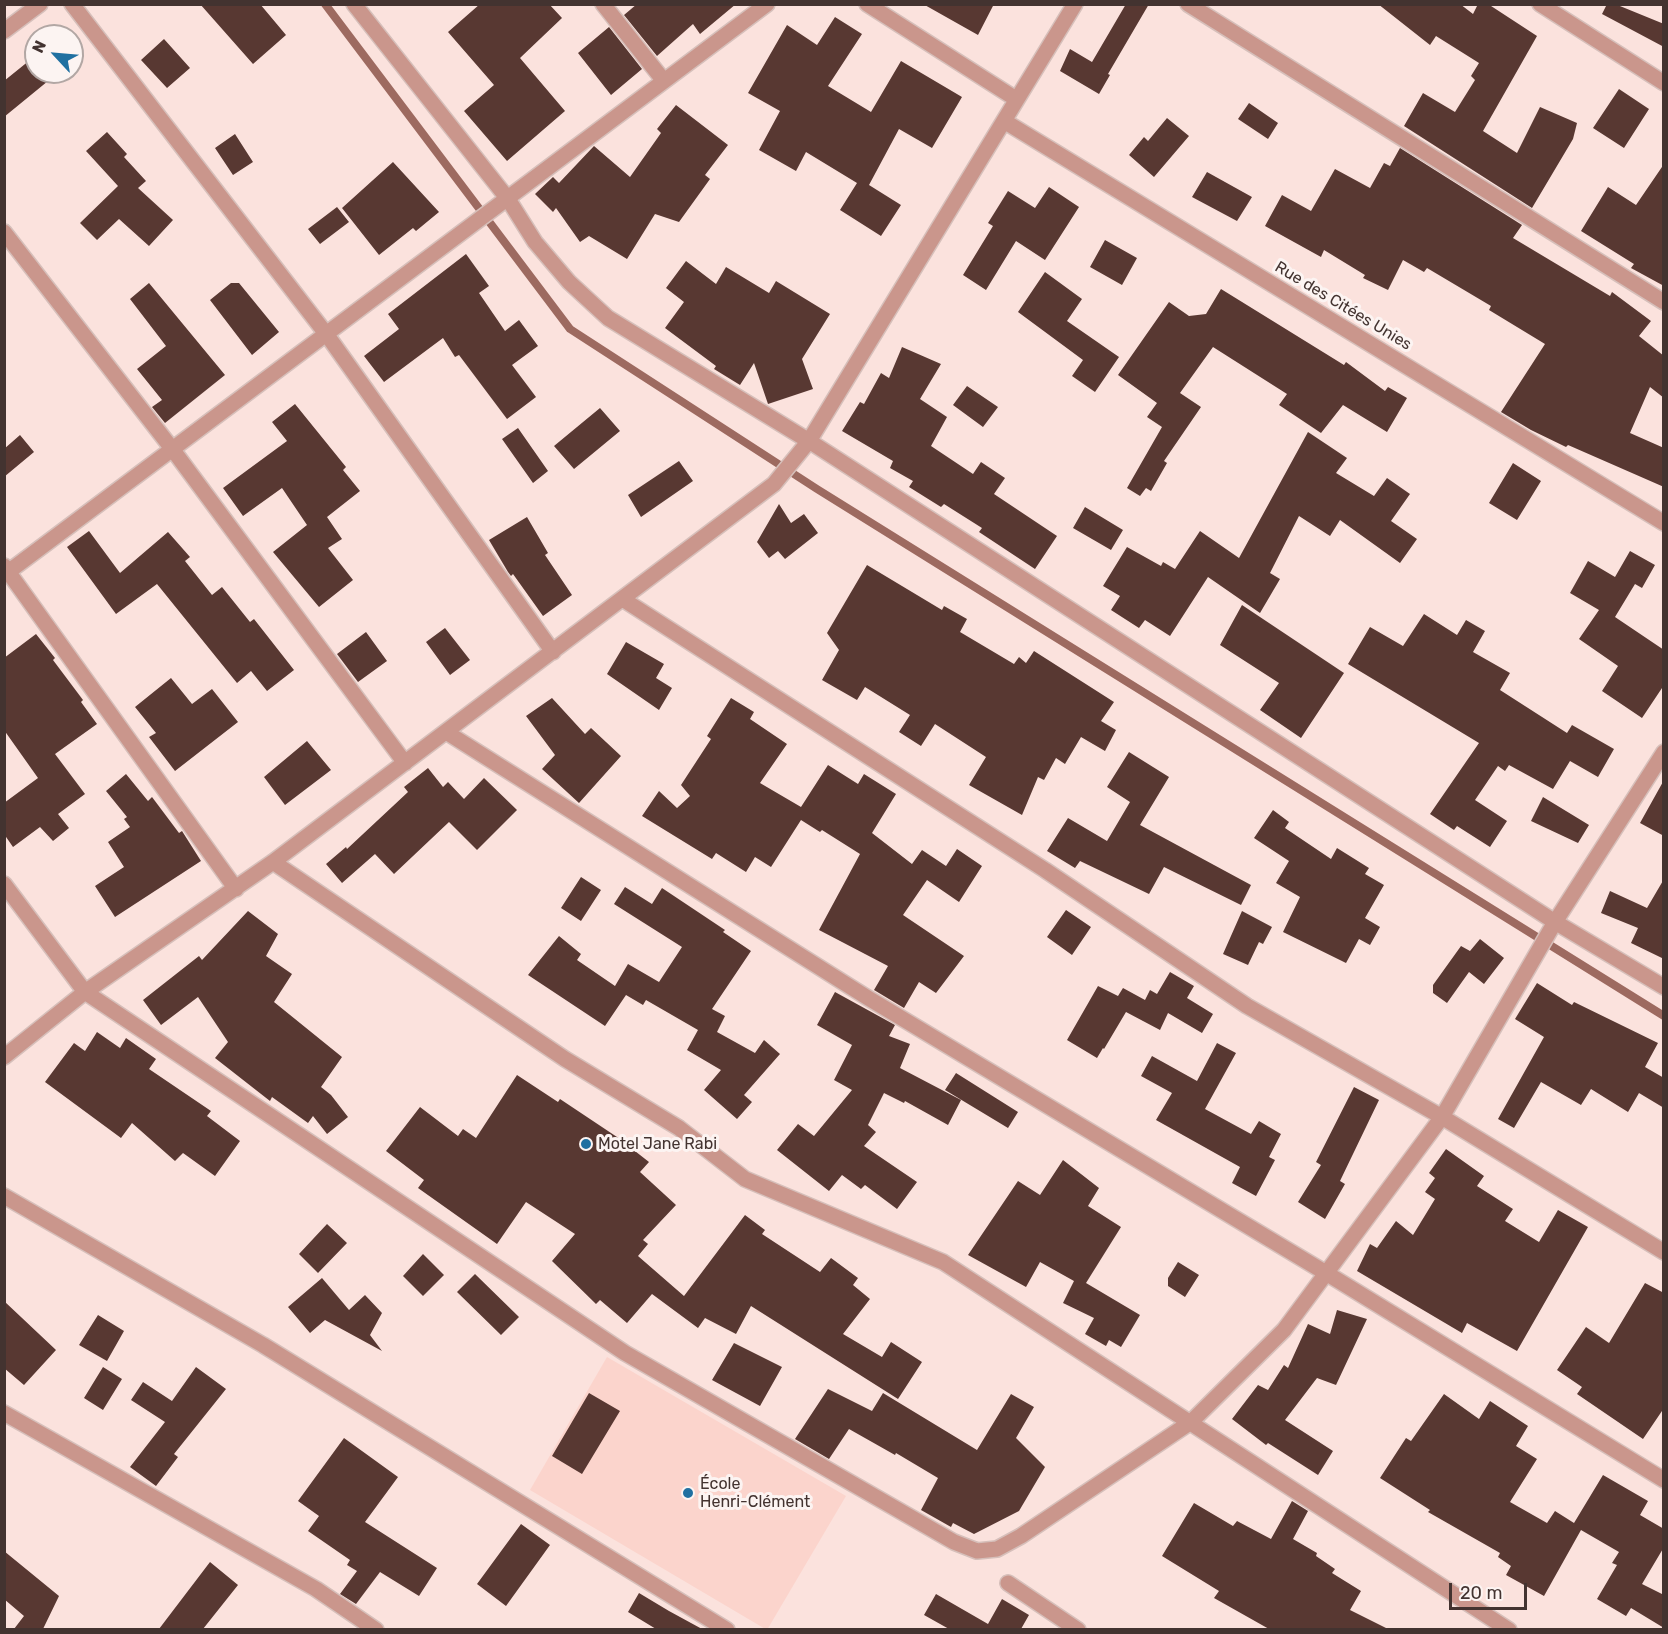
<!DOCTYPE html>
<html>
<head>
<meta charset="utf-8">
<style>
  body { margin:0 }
  #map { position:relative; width:1668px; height:1634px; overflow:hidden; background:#fbe2dd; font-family:Rubik,sans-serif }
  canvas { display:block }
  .frame { position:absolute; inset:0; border:6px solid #433330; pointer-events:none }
  .north { position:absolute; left:24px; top:24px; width:60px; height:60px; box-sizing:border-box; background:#fcf4f2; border:2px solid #b2a7a4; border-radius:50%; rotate:296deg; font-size:16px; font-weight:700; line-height:24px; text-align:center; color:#433330 }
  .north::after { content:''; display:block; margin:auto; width:21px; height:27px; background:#2070a1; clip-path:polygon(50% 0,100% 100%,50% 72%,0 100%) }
  .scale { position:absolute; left:1449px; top:1583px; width:78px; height:27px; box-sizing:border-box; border:3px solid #433330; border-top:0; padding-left:8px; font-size:18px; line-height:21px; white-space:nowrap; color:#433330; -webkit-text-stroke:4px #fcf4f2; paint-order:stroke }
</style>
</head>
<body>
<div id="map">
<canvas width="1668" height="1634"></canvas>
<div class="frame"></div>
<div class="north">N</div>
<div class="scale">20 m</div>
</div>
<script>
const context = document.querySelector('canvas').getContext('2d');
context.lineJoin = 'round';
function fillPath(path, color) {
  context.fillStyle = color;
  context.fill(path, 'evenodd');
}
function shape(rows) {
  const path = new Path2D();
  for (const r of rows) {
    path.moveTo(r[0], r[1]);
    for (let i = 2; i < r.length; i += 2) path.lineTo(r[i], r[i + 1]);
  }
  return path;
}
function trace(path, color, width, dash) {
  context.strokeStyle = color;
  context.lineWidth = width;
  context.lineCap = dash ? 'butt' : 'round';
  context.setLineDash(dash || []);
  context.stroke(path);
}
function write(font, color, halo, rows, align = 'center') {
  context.font = font + ' Rubik,sans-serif';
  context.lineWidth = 6;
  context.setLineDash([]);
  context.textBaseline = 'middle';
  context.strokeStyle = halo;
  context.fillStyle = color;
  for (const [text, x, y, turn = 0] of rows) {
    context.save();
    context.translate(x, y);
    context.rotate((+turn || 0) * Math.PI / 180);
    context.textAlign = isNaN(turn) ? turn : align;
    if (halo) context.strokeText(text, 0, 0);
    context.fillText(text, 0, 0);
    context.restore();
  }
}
fillPath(shape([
  [607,1357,846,1496,767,1630,530,1490]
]), '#fbd4cc');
trace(shape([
  [325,4,570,329,817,489,1664,1016]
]), '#9d6a60', 8);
fillPath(shape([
  [200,4,260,4,286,35,253,64],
  [480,4,549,4,562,18,520,58,565,111,507,161,464,111,494,85,448,32],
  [637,4,736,4,700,34,693,24,657,56,624,15],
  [923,4,994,4,978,35],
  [1126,4,1149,4,1108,74,1110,75,1099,94,1060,71,1070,49,1092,62],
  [1378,4,1460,4,1473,14,1478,4,1488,4,1537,36,1483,131,1517,153,1540,107,1577,123,1573,139,1532,208,1404,126,1423,93,1455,112,1475,80,1471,76,1479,63,1436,36,1430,45],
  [1607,4,1615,4,1664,24,1664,47,1602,14],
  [835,17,862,34,828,86,871,112,901,61,962,97,932,148,899,129,869,185,901,205,881,236,840,210,857,183,806,152,796,171,759,150,780,111,748,93,787,25,817,45],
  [609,27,642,69,611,95,578,53],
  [164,39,190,68,167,88,141,60],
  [30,60,36,67,36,72,40,72,48,81,4,117,4,81],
  [1619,89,1649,109,1624,148,1593,128],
  [1249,103,1278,123,1268,139,1238,119],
  [676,105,728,145,705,175,710,179,679,222,655,214,627,259,589,236,580,242,556,208,553,212,535,194,553,177,559,183,594,146,630,177,661,133,657,129],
  [1167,118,1189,136,1154,177,1129,155,1144,137,1148,141],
  [107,132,127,154,124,157,146,181,138,188,173,220,149,246,119,219,97,240,80,223,118,186,86,151],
  [235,134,253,162,233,175,215,148],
  [1400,148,1522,225,1513,238,1610,296,1612,292,1651,321,1639,336,1664,356,1664,398,1650,387,1630,433,1664,448,1664,487,1568,445,1566,447,1531,430,1501,412,1545,344,1489,310,1491,306,1427,268,1424,272,1403,260,1388,290,1363,278,1365,275,1324,250,1321,257,1265,226,1282,195,1311,211,1335,169,1370,188,1384,163,1390,166],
  [393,162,439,212,416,231,413,228,379,255,342,208],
  [1664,164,1664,286,1631,268,1634,264,1581,231,1608,187,1636,205],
  [1207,172,1252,197,1237,221,1192,197],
  [1049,187,1079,207,1045,260,1016,241,986,290,963,275,993,226,988,223,1008,191,1035,208],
  [337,207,349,222,320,244,308,229],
  [1105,240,1137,258,1122,285,1090,267],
  [466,254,489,286,479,293,505,331,519,320,538,346,512,365,536,397,507,419,459,355,455,357,443,338,384,382,364,356,399,329,388,314],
  [686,261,716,284,726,267,769,293,776,281,830,314,802,359,813,389,768,404,754,363,740,385,714,369,716,366,665,328,684,302,666,288],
  [1045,272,1082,299,1067,321,1119,357,1095,392,1072,376,1083,360,1018,312],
  [149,283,225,375,165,423,152,407,162,400,137,369,166,346,130,299],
  [231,283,239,283,279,332,252,355,210,300],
  [1221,289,1344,365,1346,362,1385,391,1388,387,1407,398,1387,432,1343,405,1321,433,1279,405,1287,394,1213,347,1180,393,1201,407,1164,461,1167,463,1151,491,1146,488,1140,496,1127,488,1162,427,1147,417,1157,403,1118,375,1169,302,1189,316,1206,314],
  [902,347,941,364,920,399,947,417,931,446,973,474,981,462,1005,478,994,494,1057,536,1035,569,979,532,982,528,944,504,941,507,909,487,913,481,890,468,893,461,842,431,860,402,864,404,881,373,889,378],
  [967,386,998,407,983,427,953,405],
  [295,404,346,467,343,470,360,491,327,517,342,539,328,548,353,580,319,607,273,552,307,525,282,488,243,516,223,488,287,441,272,422],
  [600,408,620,431,574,469,554,446],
  [518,428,548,471,533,483,502,439],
  [1308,432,1347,458,1336,473,1374,496,1387,478,1410,494,1391,521,1417,539,1400,563,1340,520,1330,536,1299,516,1270,573,1280,579,1260,613,1208,577,1170,636,1145,620,1139,628,1111,610,1120,596,1103,586,1127,547,1161,566,1163,562,1175,569,1200,531,1239,558],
  [20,435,34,452,4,477,4,449],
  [679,461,693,481,641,517,628,495],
  [1513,463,1541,481,1517,520,1489,503],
  [779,504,791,523,804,514,818,533,785,559,778,551,769,558,757,542],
  [1085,507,1123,530,1111,550,1073,528],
  [527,517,548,553,545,555,572,595,543,616,513,574,511,576,508,572,489,540],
  [89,531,120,573,168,532,190,557,185,561,212,595,222,587,250,622,254,619,294,670,267,691,251,671,237,683,157,584,116,614,67,547],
  [1630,551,1655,565,1642,588,1635,584,1615,617,1664,650,1664,685,1642,718,1602,691,1618,666,1579,639,1599,610,1570,593,1588,561,1615,577],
  [867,565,942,610,944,606,967,619,960,632,1014,664,1019,657,1026,663,1034,651,1114,702,1101,721,1116,730,1105,751,1081,737,1065,764,1056,758,1044,780,1038,777,1022,815,969,785,986,757,935,724,921,746,899,732,910,715,865,687,857,700,822,680,839,650,827,633],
  [1242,605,1344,673,1301,738,1260,710,1279,683,1220,645],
  [1424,614,1457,635,1466,620,1485,631,1473,652,1510,673,1500,690,1567,733,1572,725,1614,749,1598,777,1570,761,1553,789,1509,765,1505,771,1498,766,1475,800,1507,821,1490,847,1457,826,1454,830,1430,814,1479,743,1348,664,1370,627,1403,646],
  [445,628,470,660,450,675,426,642],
  [366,632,387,661,358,682,337,654],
  [36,634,55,658,53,660,83,700,81,702,97,724,55,754,85,794,58,814,69,828,53,841,40,827,13,847,4,834,4,803,38,778,4,730,4,658],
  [626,642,664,664,656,678,672,688,659,710,607,674],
  [171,678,192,704,212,689,238,722,175,771,149,737,156,733,135,707],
  [552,698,585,734,591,728,621,756,579,803,542,769,555,755,526,716],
  [731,698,754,712,750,719,787,744,760,783,801,807,828,765,858,784,864,774,896,794,872,833,912,864,922,850,946,866,957,849,982,866,959,902,927,880,903,915,964,956,936,993,919,982,904,1008,874,990,888,966,819,930,860,854,822,830,820,832,801,820,771,867,755,857,746,872,716,853,712,859,642,816,659,791,677,808,690,796,681,785,711,739,707,736],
  [307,741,331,770,285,805,264,777],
  [1129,752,1169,777,1140,825,1251,885,1241,905,1164,867,1149,894,1080,861,1075,868,1047,851,1068,818,1107,841,1130,802,1107,787],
  [428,768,443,787,448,782,464,799,484,778,517,810,477,850,449,822,394,874,375,854,342,883,326,864,346,847,347,849,408,792,404,787],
  [126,774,148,801,152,797,179,833,182,831,201,861,115,917,95,886,124,867,108,842,130,827,124,819,127,817,106,791],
  [1664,780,1664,836,1640,823],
  [1543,797,1589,825,1578,843,1531,821],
  [1273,810,1289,822,1285,828,1331,859,1337,848,1369,868,1365,874,1384,885,1365,918,1380,927,1370,945,1359,939,1346,963,1283,932,1300,897,1276,883,1289,861,1254,838],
  [581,877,601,890,581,921,561,908],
  [1664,879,1664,959,1631,943,1638,928,1601,913,1610,891,1647,908],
  [625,887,652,904,662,888,725,930,723,932,751,951,712,1009,725,1016,717,1032,755,1053,764,1040,780,1054,744,1095,752,1102,737,1119,704,1090,721,1070,687,1050,698,1030,646,1000,643,1005,626,995,605,1026,528,975,559,936,581,954,577,960,615,986,628,964,659,982,682,947,614,904],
  [1066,910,1091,927,1072,955,1047,937],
  [248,911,278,934,266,956,292,974,274,1002,342,1057,321,1087,331,1095,348,1117,327,1134,313,1116,308,1123,272,1097,270,1101,215,1058,228,1042,198,997,161,1025,143,1000,199,956,202,960],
  [1242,911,1272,927,1263,944,1259,942,1248,965,1223,954],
  [1480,939,1504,958,1484,984,1469,972,1447,1003,1433,993,1433,985,1461,946,1470,951],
  [1170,972,1194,986,1187,998,1213,1014,1202,1033,1168,1013,1160,1030,1126,1012,1104,1049,1103,1048,1097,1058,1067,1040,1098,986,1118,996,1123,988,1145,1000,1150,990,1157,994],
  [1537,983,1572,1005,1574,1002,1658,1043,1645,1067,1664,1078,1664,1108,1639,1093,1628,1112,1591,1089,1581,1105,1541,1082,1514,1128,1498,1119,1544,1037,1515,1019],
  [835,992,895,1025,889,1036,910,1044,900,1068,961,1100,948,1125,905,1101,904,1103,884,1093,868,1125,876,1132,864,1146,917,1182,897,1209,865,1185,861,1189,842,1175,829,1191,777,1150,798,1124,814,1136,852,1090,834,1080,852,1045,817,1025],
  [97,1032,120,1048,126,1038,156,1059,149,1069,211,1111,207,1116,240,1141,215,1176,183,1153,175,1161,132,1123,121,1138,45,1082,74,1043,85,1051],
  [1217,1043,1236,1053,1205,1109,1251,1134,1259,1121,1281,1134,1269,1157,1275,1160,1256,1196,1232,1183,1240,1167,1156,1120,1172,1093,1141,1076,1152,1056,1197,1081],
  [956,1073,1018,1112,1008,1128,945,1090],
  [517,1075,558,1102,560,1099,617,1137,649,1162,640,1172,676,1205,643,1240,648,1244,638,1256,684,1296,745,1215,765,1230,762,1234,820,1272,831,1258,858,1278,853,1285,870,1299,843,1334,882,1357,891,1342,922,1362,898,1399,751,1306,736,1334,705,1318,698,1328,652,1294,627,1323,600,1300,596,1304,552,1261,575,1234,526,1202,497,1244,418,1188,424,1180,386,1151,420,1107,458,1136,463,1129,476,1138],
  [1354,1087,1379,1100,1340,1181,1345,1184,1325,1219,1298,1202,1321,1165,1316,1162],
  [1446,1149,1484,1176,1477,1186,1513,1209,1505,1221,1539,1242,1558,1210,1588,1227,1517,1351,1467,1323,1462,1333,1357,1271,1370,1244,1377,1248,1396,1221,1413,1235,1435,1199,1425,1192,1435,1178,1429,1173],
  [1063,1160,1099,1188,1088,1206,1121,1227,1086,1283,1140,1315,1121,1347,1109,1340,1106,1346,1085,1334,1094,1318,1063,1303,1074,1281,1040,1262,1026,1287,968,1255,1018,1181,1040,1195],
  [327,1224,347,1243,318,1273,299,1254],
  [423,1254,444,1275,423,1296,403,1276],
  [1178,1262,1199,1275,1185,1297,1168,1286,1168,1278],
  [475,1274,519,1317,501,1335,457,1292],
  [322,1278,349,1310,365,1295,382,1313,370,1335,382,1351,325,1320,310,1333,288,1307],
  [1645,1283,1664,1293,1664,1408,1643,1439,1577,1394,1582,1387,1557,1370,1586,1327,1609,1343],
  [4,1301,56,1350,24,1385,4,1368],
  [1337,1310,1367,1319,1336,1385,1317,1378,1285,1420,1333,1451,1318,1475,1268,1443,1266,1445,1232,1419,1258,1385,1268,1390,1284,1365,1288,1368,1308,1324,1330,1334],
  [98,1315,124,1331,107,1361,79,1345],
  [734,1343,782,1367,760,1406,712,1380],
  [103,1367,122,1379,103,1410,84,1398],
  [196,1367,226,1389,174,1454,178,1457,156,1486,130,1467,165,1422,131,1400,143,1382,172,1401],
  [828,1389,872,1411,883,1393,977,1450,1011,1394,1034,1407,1016,1438,1045,1467,1019,1511,974,1534,953,1523,951,1527,921,1510,938,1478,896,1453,895,1455,849,1429,829,1459,795,1439],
  [589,1393,620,1411,582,1474,552,1456],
  [1444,1394,1479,1419,1490,1401,1528,1426,1516,1446,1537,1459,1510,1502,1547,1523,1555,1511,1574,1523,1603,1475,1648,1501,1640,1515,1664,1529,1664,1547,1642,1584,1664,1595,1664,1628,1631,1608,1626,1616,1597,1599,1617,1565,1612,1563,1619,1552,1581,1530,1544,1596,1506,1575,1511,1566,1498,1557,1500,1553,1428,1512,1430,1510,1380,1478,1406,1438,1411,1441],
  [344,1438,398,1477,365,1522,437,1568,419,1596,380,1572,356,1604,340,1594,357,1571,347,1565,350,1560,308,1531,319,1516,298,1501],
  [1292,1501,1308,1511,1293,1539,1317,1553,1316,1556,1335,1569,1332,1573,1361,1591,1350,1610,1388,1629,1269,1629,1214,1598,1219,1591,1162,1556,1194,1503,1233,1526,1237,1521,1271,1539],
  [521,1524,550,1545,506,1606,477,1584],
  [4,1551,59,1596,43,1629,14,1629,24,1616,4,1599],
  [210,1562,238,1585,203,1629,159,1629],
  [639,1593,669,1611,702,1629,656,1629,628,1612],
  [936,1594,988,1624,1002,1599,1029,1615,1021,1629,949,1629,924,1615]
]), '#583832');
const street = shape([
  [72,4,327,335,553,652],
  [354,4,508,199,535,242,569,282,608,318,809,441,1555,922,1664,987],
  [603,4,664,81],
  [867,4,1016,99],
  [1188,4,1664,302],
  [1540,4,1664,83],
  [4,31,40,4],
  [1004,121,1664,523],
  [4,232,173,450,405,763],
  [4,566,236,889],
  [4,575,767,4],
  [624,600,1045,870,1247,1006,1442,1117,1664,1252],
  [446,732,868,998,1326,1273,1664,1480],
  [273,862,565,1059,679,1128,745,1179,943,1262,1509,1630],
  [4,884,85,992,625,1353,954,1542,977,1551,997,1549,1021,1536,1191,1422,1284,1330,1442,1117,1555,922,1664,752],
  [4,1057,85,992,273,862,774,484,809,441,1075,4],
  [4,1196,263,1345,727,1630],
  [4,1413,316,1589,376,1630],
  [1008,1583,1078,1630]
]);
trace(street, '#d6bfba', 18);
trace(street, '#ca968c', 15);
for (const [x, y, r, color] of [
  [586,1144,6,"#2070a1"],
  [688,1493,6,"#2070a1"]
]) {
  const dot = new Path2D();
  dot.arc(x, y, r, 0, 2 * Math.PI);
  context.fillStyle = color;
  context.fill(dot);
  trace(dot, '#fcf4f2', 2);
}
write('16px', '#433330', '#fcf4f2', [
  ["Rue des Citées Unies",1343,306,31]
]);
write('16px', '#433330', '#fcf4f2', [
  ["Motel Jane Rabi",598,1144],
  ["École",700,1484],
  ["Henri-Clément",700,1502]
], 'left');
</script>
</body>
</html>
